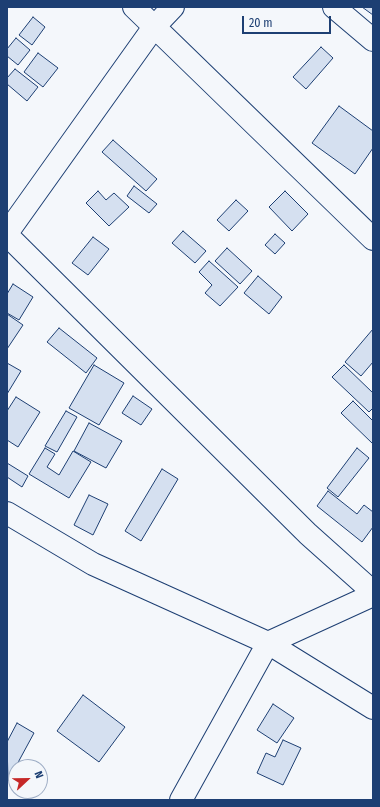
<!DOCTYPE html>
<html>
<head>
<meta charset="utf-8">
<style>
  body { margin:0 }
  #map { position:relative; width:380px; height:807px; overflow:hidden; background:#f4f7fb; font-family:"Fira Sans Condensed",sans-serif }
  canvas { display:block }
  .frame { position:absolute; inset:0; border:8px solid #1d3f73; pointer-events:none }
  .north { position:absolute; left:8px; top:759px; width:40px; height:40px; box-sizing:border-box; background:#f4f7fb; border:1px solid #9eadc5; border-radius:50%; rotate:68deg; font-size:11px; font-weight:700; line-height:16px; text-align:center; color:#1d3f73 }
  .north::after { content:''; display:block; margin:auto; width:14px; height:18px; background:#c62828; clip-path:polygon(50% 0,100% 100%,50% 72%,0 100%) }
  .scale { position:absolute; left:242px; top:16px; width:89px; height:18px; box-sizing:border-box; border:2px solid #1d3f73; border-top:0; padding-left:5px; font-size:12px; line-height:14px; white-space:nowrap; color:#1d3f73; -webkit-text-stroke:3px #f4f7fb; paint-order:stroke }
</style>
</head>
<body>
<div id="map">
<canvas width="380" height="807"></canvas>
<div class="frame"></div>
<div class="north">N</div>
<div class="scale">20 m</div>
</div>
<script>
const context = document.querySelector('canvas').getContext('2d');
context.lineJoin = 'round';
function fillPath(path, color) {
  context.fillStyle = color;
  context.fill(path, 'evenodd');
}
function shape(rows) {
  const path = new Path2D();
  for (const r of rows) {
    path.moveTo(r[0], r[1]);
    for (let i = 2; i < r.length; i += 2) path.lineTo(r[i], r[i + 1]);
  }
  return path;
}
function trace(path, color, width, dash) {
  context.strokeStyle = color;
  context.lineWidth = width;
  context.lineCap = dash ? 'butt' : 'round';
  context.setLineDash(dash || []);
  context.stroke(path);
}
const building = shape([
  [362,7,373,7,373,15,362,7],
  [33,17,45,27,32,45,19,35,33,17],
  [16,38,30,50,18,65,7,56,7,49,16,38],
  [321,47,333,58,306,89,293,77,321,47],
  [38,53,58,68,43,87,24,72,38,53],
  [15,69,38,87,27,101,7,84,7,78,15,69],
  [339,106,373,131,373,148,355,174,312,143,339,106],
  [113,140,157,179,146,191,102,152,113,140],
  [134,186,157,204,149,213,127,196,134,186],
  [98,191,106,200,114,193,129,207,109,226,86,203,98,191],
  [285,191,308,214,292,231,269,207,285,191],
  [236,200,248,211,229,231,217,220,236,200],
  [183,231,206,251,195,263,172,243,183,231],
  [275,234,285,243,275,254,265,245,275,234],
  [93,237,109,249,88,275,72,263,93,237],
  [227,248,252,271,240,284,215,261,227,248],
  [209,261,238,287,220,306,205,293,212,285,199,272,209,261],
  [258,276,282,297,269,314,244,293,258,276],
  [13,284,33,297,19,320,7,313,7,294,13,284],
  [7,314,23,325,7,349,7,314],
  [59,328,97,358,86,373,47,342,59,328],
  [373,329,373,362,361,376,345,362,373,329],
  [7,363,21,371,7,394,7,363],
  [94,365,124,383,99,425,69,408,94,365],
  [344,365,373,393,373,408,369,412,332,377,344,365],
  [133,396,152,409,141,425,122,413,133,396],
  [16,397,40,412,18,447,7,440,7,411,16,397],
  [353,401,373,421,373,444,341,413,353,401],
  [66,411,77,417,57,452,45,446,66,411],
  [89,423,122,441,106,468,74,451,89,423],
  [45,448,55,454,47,467,59,475,73,451,91,462,69,498,29,474,45,448],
  [357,448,369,458,338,497,327,488,357,448],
  [7,463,28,476,22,487,7,477,7,463],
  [162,469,178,479,141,541,125,531,162,469],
  [328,491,357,514,364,505,373,512,373,527,362,542,317,506,328,491],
  [89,495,108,504,93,535,74,525,89,495],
  [83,695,125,727,99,762,57,731,83,695],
  [273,704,294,718,277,743,257,730,273,704],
  [17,723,34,733,8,781,7,742,17,723],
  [283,740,301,748,283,785,257,773,266,753,275,757,283,740]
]);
fillPath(building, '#d5e0f0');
trace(building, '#1d3f73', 1);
const street = shape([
  [134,7,373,239],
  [334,7,373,40],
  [7,233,154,27,173,7],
  [7,235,308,534,373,592],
  [7,513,93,564,268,643,373,708],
  [181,800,268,643,373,595]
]);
trace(street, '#1d3f73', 24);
trace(street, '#f4f7fb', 22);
</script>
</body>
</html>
